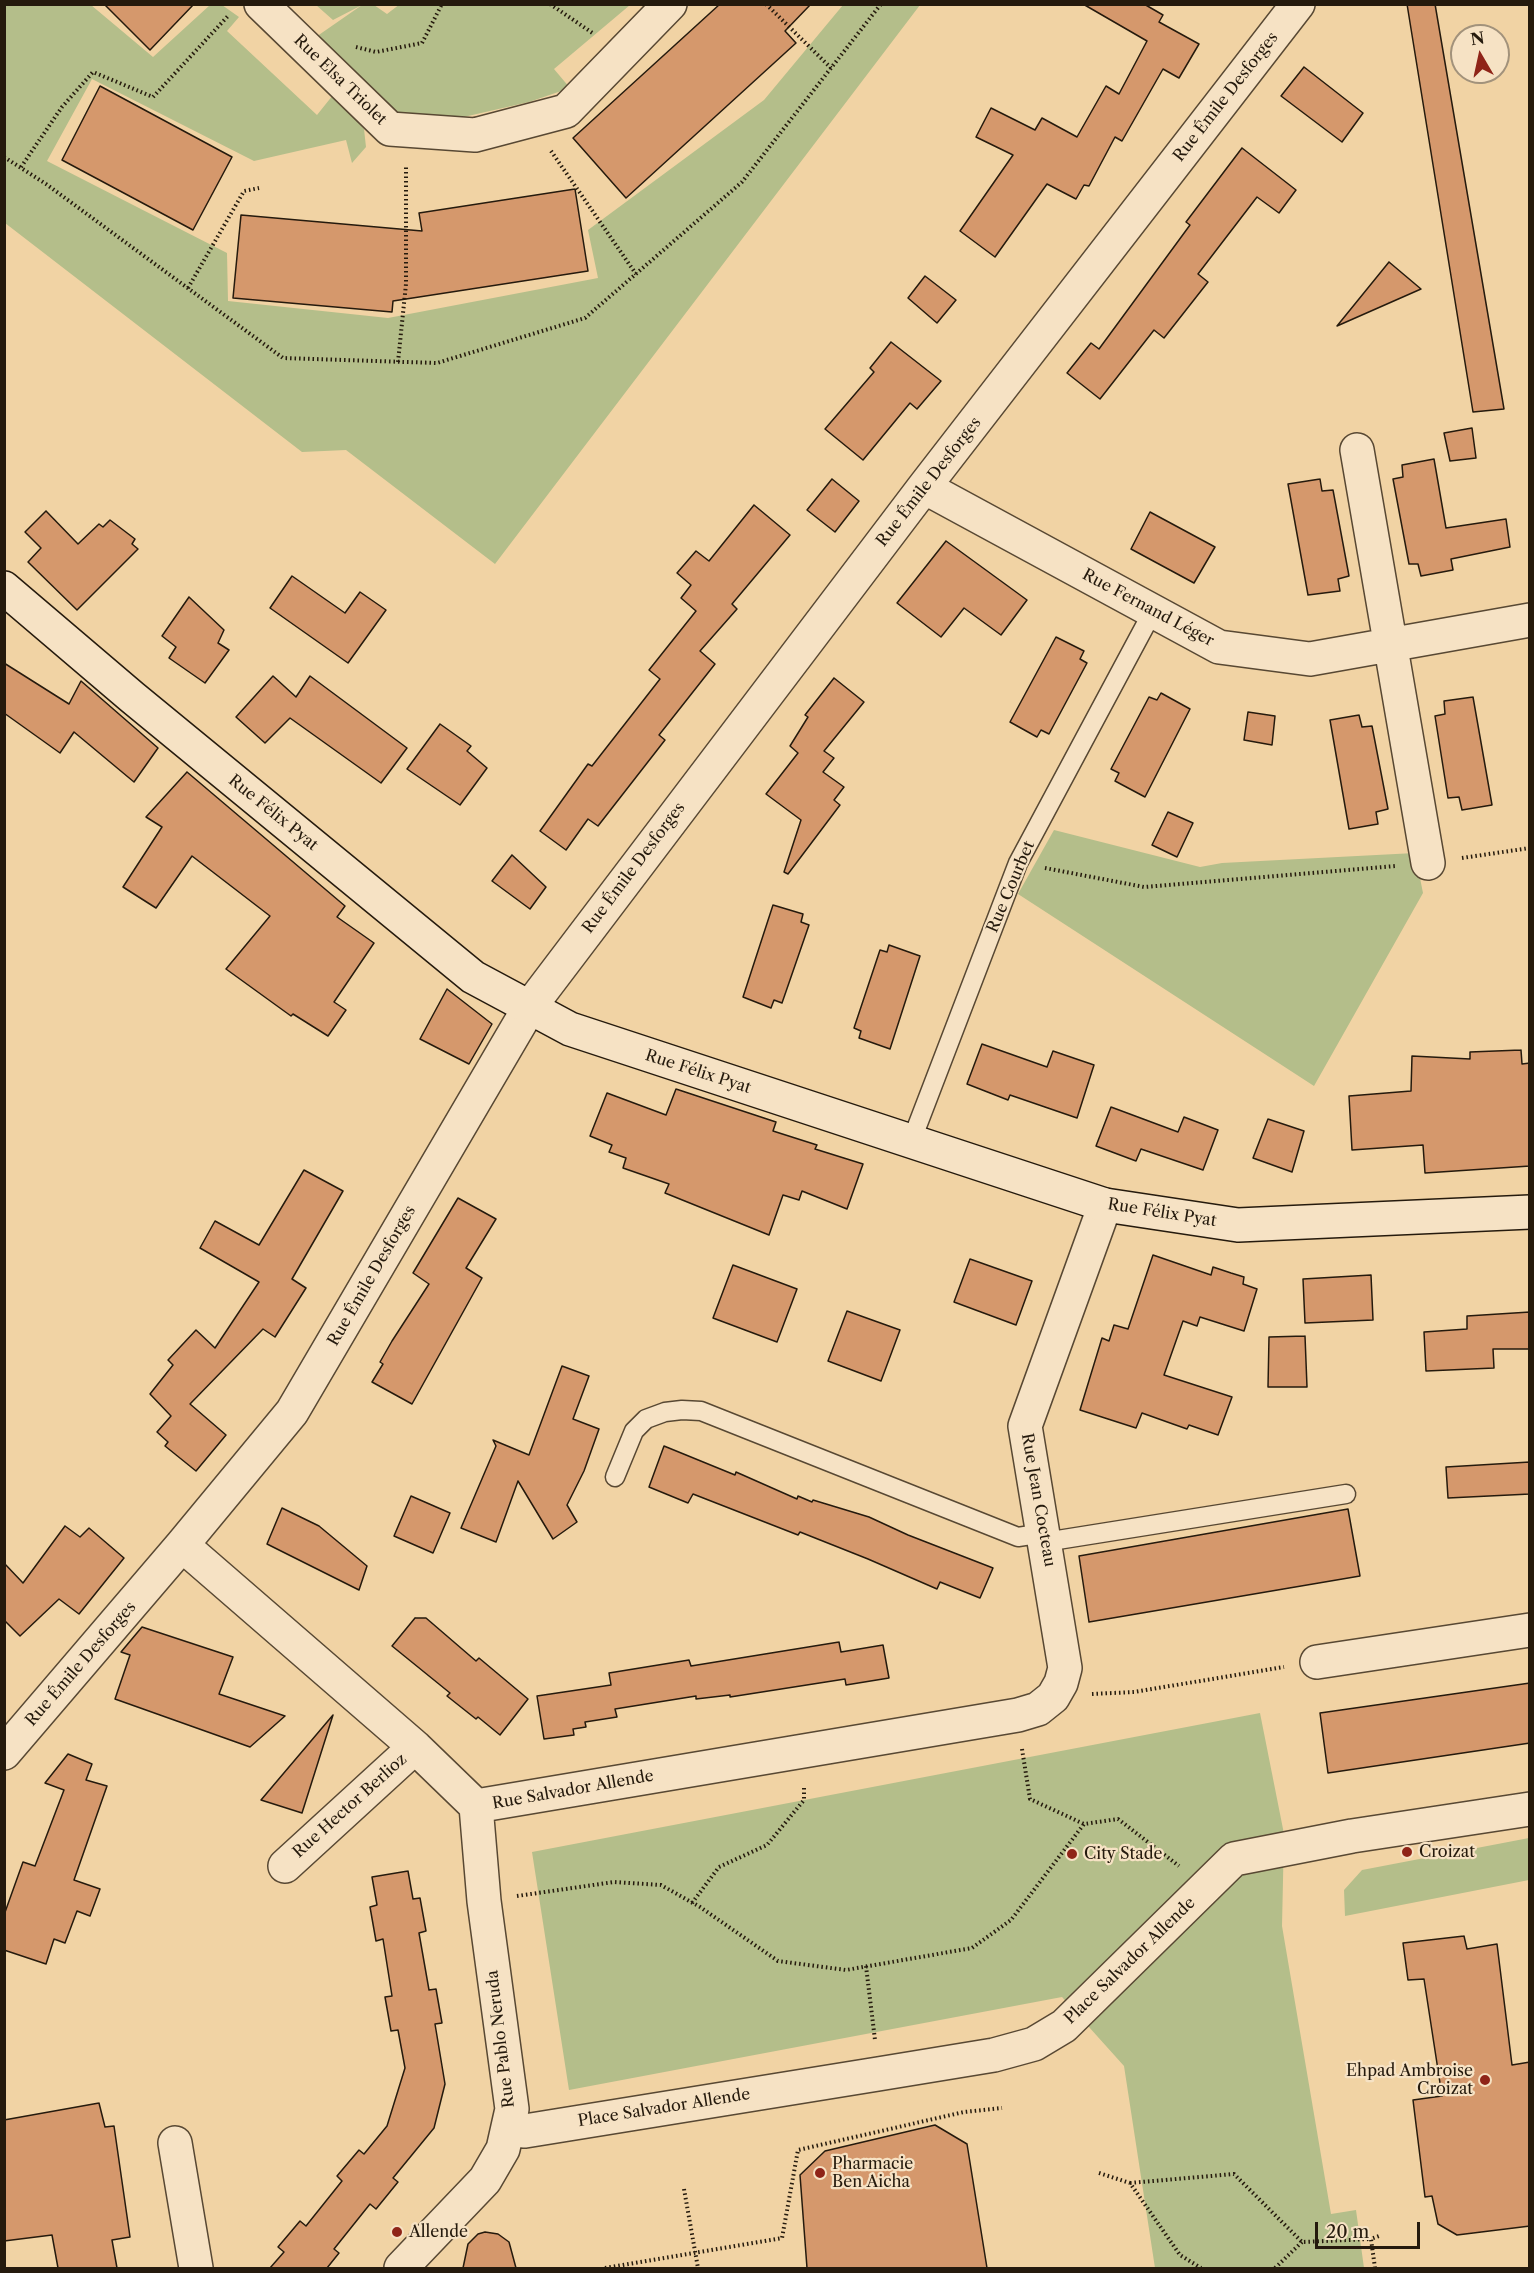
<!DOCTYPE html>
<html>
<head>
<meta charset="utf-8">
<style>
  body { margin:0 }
  #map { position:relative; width:1534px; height:2273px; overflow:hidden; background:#f1d3a4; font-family:"Libre Caslon Text",serif }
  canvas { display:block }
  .frame { position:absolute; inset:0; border:6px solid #251a0d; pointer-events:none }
  .north { position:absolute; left:1450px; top:24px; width:60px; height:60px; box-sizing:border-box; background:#f6e2c4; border:2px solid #a2927b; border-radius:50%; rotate:351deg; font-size:16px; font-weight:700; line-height:24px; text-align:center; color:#251a0d }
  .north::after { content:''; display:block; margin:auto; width:21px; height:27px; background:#8f2418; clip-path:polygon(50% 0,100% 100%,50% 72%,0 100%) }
  .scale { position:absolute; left:1315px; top:2222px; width:105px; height:27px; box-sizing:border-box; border:3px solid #251a0d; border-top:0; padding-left:8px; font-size:18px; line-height:21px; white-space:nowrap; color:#251a0d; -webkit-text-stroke:4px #f6e2c4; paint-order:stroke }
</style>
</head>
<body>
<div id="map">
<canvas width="1534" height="2273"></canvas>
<div class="frame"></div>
<div class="north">N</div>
<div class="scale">20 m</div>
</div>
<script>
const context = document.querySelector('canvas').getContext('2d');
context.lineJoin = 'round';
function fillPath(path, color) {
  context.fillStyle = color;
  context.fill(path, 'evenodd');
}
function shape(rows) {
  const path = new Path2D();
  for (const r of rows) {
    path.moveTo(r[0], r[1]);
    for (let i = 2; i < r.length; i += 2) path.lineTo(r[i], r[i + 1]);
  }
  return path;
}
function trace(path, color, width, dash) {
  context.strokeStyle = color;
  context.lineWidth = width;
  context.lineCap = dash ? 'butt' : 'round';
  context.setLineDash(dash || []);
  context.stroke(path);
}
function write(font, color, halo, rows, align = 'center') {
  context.font = font + ' "Libre Caslon Text",serif';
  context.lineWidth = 4.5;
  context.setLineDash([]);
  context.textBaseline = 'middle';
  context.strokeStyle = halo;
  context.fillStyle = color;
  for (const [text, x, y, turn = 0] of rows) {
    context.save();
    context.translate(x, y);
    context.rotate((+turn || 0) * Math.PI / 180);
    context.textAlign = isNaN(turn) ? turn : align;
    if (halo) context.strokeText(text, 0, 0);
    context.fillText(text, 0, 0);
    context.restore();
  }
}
fillPath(shape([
  [400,4,630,5,554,69,570,88,529,102,455,119,390,111,313,39,362,5,333,20,316,5,374,5,387,14],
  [4,5,91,5,153,57,210,5,222,5,239,17,227,31,317,115,333,95,364,129,366,147,352,163,346,140,254,161,92,79,47,161,227,253,228,301,388,318,598,278,588,230,764,100,843,5,920,5,495,564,346,450,302,452,5,223],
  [1054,830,1200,867,1222,863,1415,853,1423,893,1314,1086,1018,894],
  [1260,1713,1284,1834,1282,1926,1331,2214,1356,2210,1364,2268,1155,2268,1124,2066,1062,1997,569,2090,532,1852],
  [1529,1838,1529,1880,1345,1916,1344,1890,1362,1870]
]), '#b4be8a');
const building = shape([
  [104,4,194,4,150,50,104,4],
  [720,4,811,4,785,31,796,43,626,198,573,138,720,4],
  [1083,4,1144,4,1163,15,1159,22,1199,44,1179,78,1163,69,1122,141,1115,137,1089,186,1084,185,1076,199,1047,184,995,257,960,231,1013,155,976,137,991,108,1035,130,1042,118,1077,137,1106,86,1119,94,1147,41,1083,4],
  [1407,4,1435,4,1504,409,1473,412,1407,4],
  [1304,67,1363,113,1342,142,1281,96,1304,67],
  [100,86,232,157,193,230,62,160,100,86],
  [1242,148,1296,190,1279,213,1257,197,1198,274,1208,282,1164,338,1154,330,1100,399,1067,373,1091,343,1099,349,1190,225,1186,222,1242,148],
  [575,189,588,271,393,301,392,312,233,298,241,215,422,231,419,213,575,189],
  [1389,262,1421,289,1337,326,1389,262],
  [925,276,956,300,937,323,908,298,925,276],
  [891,342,941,381,917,409,910,403,863,460,825,429,874,372,870,368,891,342],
  [1472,428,1476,458,1450,461,1444,433,1472,428],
  [1434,459,1446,528,1506,519,1510,547,1451,559,1453,570,1421,576,1418,564,1409,564,1393,479,1403,477,1402,465,1434,459],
  [832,479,859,501,835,532,807,510,832,479],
  [1320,479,1322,491,1333,490,1349,576,1338,579,1340,591,1308,595,1288,484,1320,479],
  [754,505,790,535,732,604,737,609,700,651,715,664,659,735,665,740,598,826,588,819,566,850,540,831,588,764,592,766,660,679,649,670,696,611,681,598,691,585,677,573,696,551,709,561,754,505],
  [46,511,78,544,99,524,103,527,110,520,135,539,132,544,138,549,77,610,28,562,41,548,25,532,46,511],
  [1150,512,1215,547,1194,583,1131,549,1150,512],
  [946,541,1027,600,1001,635,964,608,941,637,897,603,946,541],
  [292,576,345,613,360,592,386,610,348,663,270,608,292,576],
  [189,597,224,630,218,643,229,650,205,683,169,658,176,647,162,636,189,597],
  [1056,637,1084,651,1080,659,1087,663,1049,734,1041,730,1037,737,1010,722,1056,637],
  [4,663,69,704,81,681,158,748,134,782,74,732,60,753,4,713,4,663],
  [273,676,296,697,310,676,407,748,381,783,290,718,265,743,236,717,273,676],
  [834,678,864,702,824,751,834,758,823,772,844,787,834,800,840,805,788,874,784,872,801,820,766,794,798,753,790,746,808,717,805,715,834,678],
  [1161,693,1190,709,1145,797,1115,781,1119,773,1111,769,1149,697,1157,700,1161,693],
  [1473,697,1492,805,1462,810,1459,797,1448,798,1435,716,1445,714,1444,701,1473,697],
  [1248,712,1275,716,1272,745,1244,740,1248,712],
  [1359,715,1362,727,1372,726,1388,809,1376,812,1378,824,1349,829,1330,720,1359,715],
  [440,724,471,746,467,751,487,768,460,805,407,769,440,724],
  [187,772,345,906,337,917,374,943,334,1002,346,1010,328,1036,293,1014,291,1016,226,969,270,916,192,856,156,908,123,887,162,827,146,817,187,772],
  [1168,812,1193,823,1177,857,1152,845,1168,812],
  [512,855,546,887,530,909,492,881,512,855],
  [773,905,803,914,801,922,809,925,782,1003,774,1000,771,1008,743,997,773,905],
  [889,945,920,956,890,1049,859,1038,861,1031,854,1028,880,950,887,952,889,945],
  [447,989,492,1024,469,1064,420,1039,447,989],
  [982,1044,1047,1067,1053,1051,1094,1065,1077,1118,1010,1095,1008,1100,967,1084,982,1044],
  [1521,1050,1522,1064,1530,1063,1530,1166,1425,1173,1423,1145,1352,1150,1349,1096,1411,1091,1412,1056,1470,1059,1470,1052,1521,1050],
  [676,1089,776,1122,773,1131,817,1145,815,1149,863,1164,847,1209,802,1191,799,1200,783,1195,769,1235,665,1193,669,1184,623,1168,626,1158,609,1152,612,1145,590,1136,607,1093,666,1115,676,1089],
  [1111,1107,1178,1132,1184,1117,1218,1130,1203,1170,1141,1149,1136,1161,1096,1146,1111,1107],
  [1268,1119,1304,1131,1292,1172,1253,1158,1268,1119],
  [304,1170,343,1191,292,1279,306,1288,275,1337,263,1329,190,1404,226,1435,196,1471,165,1446,168,1442,157,1432,171,1416,150,1394,173,1365,168,1360,196,1330,215,1348,259,1282,200,1248,215,1221,259,1245,304,1170],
  [458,1198,496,1219,466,1268,482,1278,412,1404,372,1382,383,1364,380,1362,392,1341,429,1284,413,1273,458,1198],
  [1153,1255,1211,1275,1213,1267,1231,1273,1244,1277,1243,1284,1257,1289,1244,1331,1200,1317,1197,1326,1183,1321,1164,1375,1232,1397,1218,1435,1189,1425,1187,1429,1142,1413,1136,1428,1080,1410,1102,1338,1109,1341,1114,1325,1128,1329,1153,1255],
  [970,1259,1032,1281,1016,1325,954,1302,970,1259],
  [733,1265,797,1289,777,1342,713,1318,733,1265],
  [1371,1275,1373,1320,1305,1323,1303,1279,1371,1275],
  [847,1311,900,1330,881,1381,828,1361,847,1311],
  [1530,1312,1530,1349,1493,1349,1494,1368,1426,1371,1424,1332,1467,1329,1467,1316,1530,1312],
  [1305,1336,1307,1387,1268,1387,1269,1337,1305,1336],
  [562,1366,589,1376,573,1419,599,1429,584,1471,567,1505,577,1522,553,1539,518,1481,496,1542,461,1528,496,1446,493,1440,529,1455,562,1366],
  [664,1446,735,1475,736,1472,797,1499,798,1496,812,1502,813,1500,869,1517,908,1535,993,1568,980,1598,940,1582,937,1589,868,1559,800,1532,798,1535,693,1494,688,1503,649,1487,664,1446],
  [1530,1462,1530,1494,1448,1498,1446,1467,1530,1462],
  [411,1496,450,1513,433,1553,394,1536,411,1496],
  [282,1508,319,1526,367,1566,359,1590,267,1544,282,1508],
  [1348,1509,1360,1576,1089,1622,1079,1556,1348,1509],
  [65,1526,80,1537,89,1528,124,1558,79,1614,59,1599,20,1636,4,1620,4,1563,23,1583,65,1526],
  [415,1618,426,1618,476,1661,479,1658,528,1699,500,1735,478,1717,476,1719,447,1696,450,1693,392,1646,415,1618],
  [142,1627,233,1657,219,1694,285,1716,250,1747,115,1699,130,1655,121,1652,142,1627],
  [839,1642,841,1652,883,1645,889,1678,846,1685,845,1679,730,1697,730,1695,696,1699,696,1696,615,1709,617,1717,585,1722,586,1727,573,1729,574,1735,544,1739,537,1696,611,1685,609,1673,689,1660,691,1666,839,1642],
  [1530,1683,1530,1743,1328,1773,1320,1713,1530,1683],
  [333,1715,302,1813,261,1800,333,1715],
  [68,1754,92,1764,86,1780,107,1786,74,1880,100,1889,90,1916,77,1911,65,1943,54,1939,46,1964,4,1950,4,1915,23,1862,35,1866,64,1790,45,1783,68,1754],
  [408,1871,413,1899,420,1898,426,1931,419,1933,429,1990,436,1989,442,2023,435,2024,445,2084,434,2128,393,2178,398,2182,376,2209,370,2204,334,2249,339,2253,327,2268,270,2268,284,2252,278,2247,300,2221,306,2226,342,2181,337,2176,359,2150,364,2154,387,2126,405,2068,398,2030,391,2031,385,1997,392,1996,383,1939,376,1941,370,1907,377,1905,372,1877,408,1871],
  [1464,1936,1467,1949,1497,1944,1512,2065,1530,2062,1530,2226,1457,2235,1438,2224,1432,2196,1425,2197,1413,2100,1442,2096,1424,1979,1408,1980,1403,1943,1464,1936],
  [99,2103,105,2127,114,2126,130,2237,112,2240,117,2268,58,2268,52,2235,4,2241,4,2120,99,2103],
  [935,2125,967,2144,987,2268,807,2268,800,2175,825,2151,935,2125],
  [485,2232,498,2234,509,2242,516,2268,463,2268,468,2244,478,2234,485,2232]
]);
fillPath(building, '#d5986c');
trace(building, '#251a0d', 1.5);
const lane = shape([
  [911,1142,1018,863,1153,611],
  [615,1477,634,1431,646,1419,665,1412,682,1410,701,1411,1018,1537,1044,1533],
  [1045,1542,1346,1494]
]);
const street = shape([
  [261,4,390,129,475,135,566,111,670,4],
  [1357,450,1428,863],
  [924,487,1219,647,1310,659,1530,620],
  [182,1545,415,1747,476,1806],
  [1317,1662,1530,1630],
  [4,1753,182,1545,292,1412,529,1008,924,487,1298,4],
  [476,1806,1018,1715,1038,1709,1053,1697,1061,1683,1065,1668,1025,1426,1105,1205],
  [285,1866,415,1747],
  [508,2129,525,2131,878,2074,994,2055,1034,2044,1064,2026,1234,1859,1352,1836,1530,1809],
  [175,2143,196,2268],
  [401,2268,485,2180,503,2149,512,2109,484,1901,476,1806]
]);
const secondary = shape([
  [4,588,132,697,473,977,570,1029,1105,1205,1238,1225,1530,1212]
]);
trace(lane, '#584833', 21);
trace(street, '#584833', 36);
trace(secondary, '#251a0d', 36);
trace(shape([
  [550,4,594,34],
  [766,4,831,68],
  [356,47,376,52,422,43,442,4],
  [551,151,636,274],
  [4,157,46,184,283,358,437,363,585,318,742,182,881,4],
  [21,167,62,107,93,72,153,97,228,16],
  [188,288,244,191,259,188],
  [398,362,406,284,406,165],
  [1462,858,1530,848],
  [1045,868,1144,887,1395,866],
  [1092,1694,1134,1692,1284,1667],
  [1022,1749,1030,1799,1084,1824],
  [517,1896,614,1882,661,1885,700,1907,778,1961,846,1970,972,1948,1011,1920,1084,1824,1118,1819,1179,1866],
  [692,1903,719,1867,767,1845,804,1800,804,1785],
  [866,1966,875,2040],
  [1099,2173,1130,2183,1180,2255,1201,2268],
  [1130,2183,1234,2174,1302,2242,1371,2239],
  [684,2189,698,2268],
  [605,2268,782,2238,798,2150,964,2112,1002,2108],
  [1275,2268,1302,2242],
  [1375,2268,1371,2239,1379,2236]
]), '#251a0d', 4, [1.5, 3]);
trace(lane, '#f6e2c4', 18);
trace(street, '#f6e2c4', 33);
trace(secondary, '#f6e2c4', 33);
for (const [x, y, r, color] of [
  [1407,1852,6,"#8f2418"],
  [1072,1854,6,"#8f2418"],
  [1485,2080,6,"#8f2418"],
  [820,2173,6,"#8f2418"],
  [397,2232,6,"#8f2418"]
]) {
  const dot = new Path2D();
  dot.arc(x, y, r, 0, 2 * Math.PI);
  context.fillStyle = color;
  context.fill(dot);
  trace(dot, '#f6e2c4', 2);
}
write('16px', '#251a0d', '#f6e2c4', [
  ["Rue Elsa Triolet",340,80,44],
  ["Rue Émile Desforges",1226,97,-52],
  ["Rue Émile Desforges",929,482,-52],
  ["Rue Fernand Léger",1148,608,28],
  ["Rue Félix Pyat",273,813,39],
  ["Rue Émile Desforges",634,868,-53],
  ["Rue Courbet",1011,887,-67],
  ["Rue Félix Pyat",698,1072,18],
  ["Rue Félix Pyat",1162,1213,9],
  ["Rue Émile Desforges",372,1276,-60],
  ["Rue Jean Cocteau",1038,1500,80],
  ["Rue Émile Desforges",81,1664,-49],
  ["Rue Salvador Allende",573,1790,-10],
  ["Rue Hector Berlioz",350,1806,-42],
  ["Place Salvador Allende",1130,1961,-44],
  ["Rue Pablo Neruda",501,2039,-97],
  ["Place Salvador Allende",664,2108,-9]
]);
write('16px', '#251a0d', '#f6e2c4', [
  ["Croizat",1419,1852],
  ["City Stade",1084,1854],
  ["Ehpad Ambroise",1473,2071,"right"],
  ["Croizat",1473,2089,"right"],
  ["Pharmacie",832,2164],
  ["Ben Aicha",832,2182],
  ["Allende",409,2232]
], 'left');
</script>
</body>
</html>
